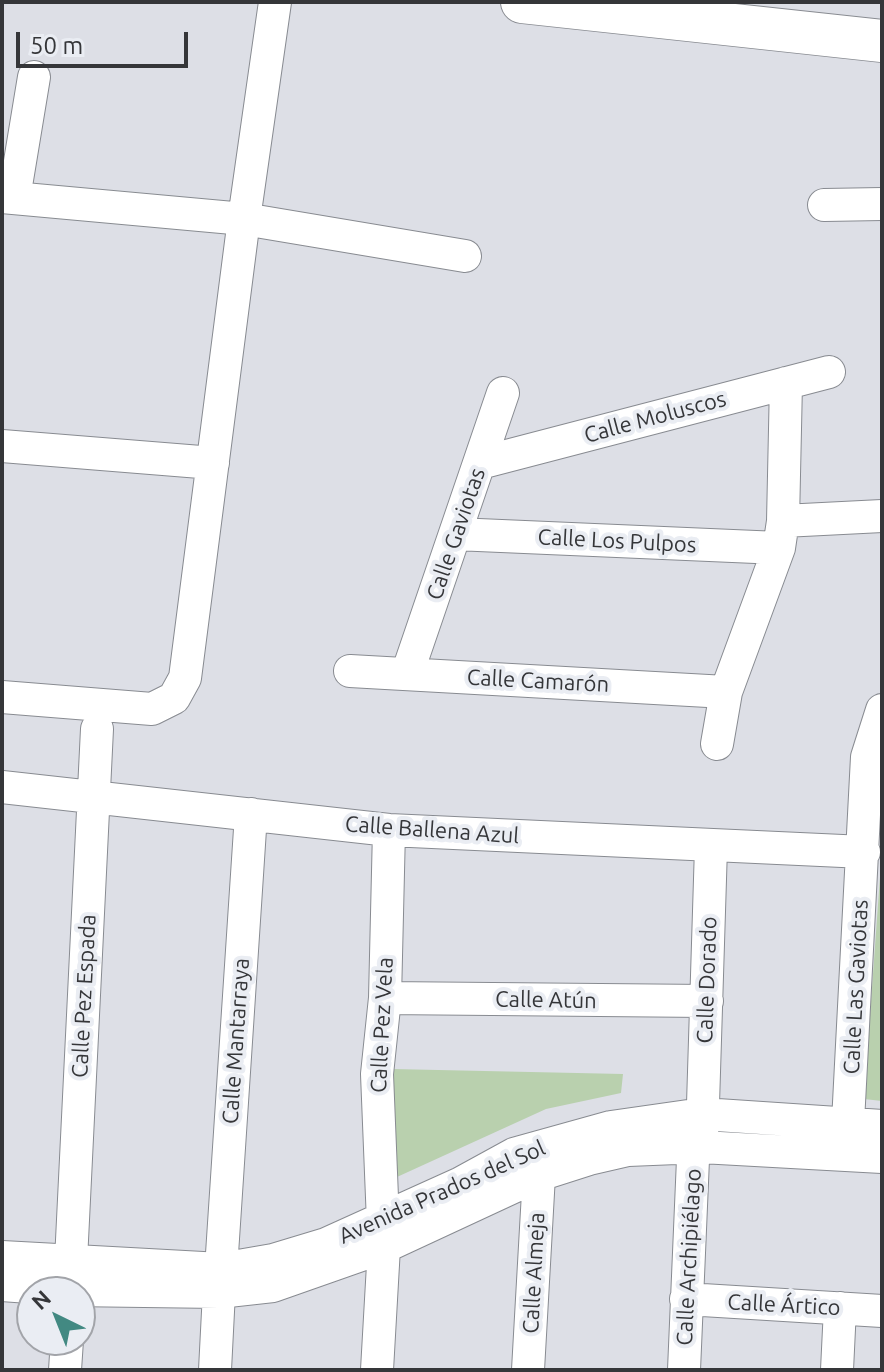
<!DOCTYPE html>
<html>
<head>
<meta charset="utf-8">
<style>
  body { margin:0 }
  #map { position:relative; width:884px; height:1372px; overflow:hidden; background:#dddfe6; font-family:Ubuntu,sans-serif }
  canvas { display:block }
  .frame { position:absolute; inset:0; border:4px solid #353639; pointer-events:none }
  .north { position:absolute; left:16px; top:1276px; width:80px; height:80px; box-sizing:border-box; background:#eaedf3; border:2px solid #a2a4a9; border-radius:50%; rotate:317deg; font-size:22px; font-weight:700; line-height:32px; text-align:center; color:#353639 }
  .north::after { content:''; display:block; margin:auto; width:28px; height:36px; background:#428982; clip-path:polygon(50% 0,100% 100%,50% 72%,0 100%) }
  .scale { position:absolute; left:16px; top:32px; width:172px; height:36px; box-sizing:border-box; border:4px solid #353639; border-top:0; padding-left:10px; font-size:24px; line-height:28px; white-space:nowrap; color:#353639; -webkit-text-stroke:6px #eaedf3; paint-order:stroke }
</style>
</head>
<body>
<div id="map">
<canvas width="884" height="1372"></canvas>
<div class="frame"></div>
<div class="north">N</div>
<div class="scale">50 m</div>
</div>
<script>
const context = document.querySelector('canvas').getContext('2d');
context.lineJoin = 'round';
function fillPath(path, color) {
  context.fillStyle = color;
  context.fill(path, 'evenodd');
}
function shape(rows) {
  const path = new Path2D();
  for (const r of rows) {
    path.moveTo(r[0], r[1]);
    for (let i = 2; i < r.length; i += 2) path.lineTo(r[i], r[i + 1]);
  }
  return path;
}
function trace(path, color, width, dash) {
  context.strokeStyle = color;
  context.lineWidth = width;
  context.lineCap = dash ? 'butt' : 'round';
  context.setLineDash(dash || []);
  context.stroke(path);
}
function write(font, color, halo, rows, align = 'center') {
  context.font = font + ' Ubuntu,sans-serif';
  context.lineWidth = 8;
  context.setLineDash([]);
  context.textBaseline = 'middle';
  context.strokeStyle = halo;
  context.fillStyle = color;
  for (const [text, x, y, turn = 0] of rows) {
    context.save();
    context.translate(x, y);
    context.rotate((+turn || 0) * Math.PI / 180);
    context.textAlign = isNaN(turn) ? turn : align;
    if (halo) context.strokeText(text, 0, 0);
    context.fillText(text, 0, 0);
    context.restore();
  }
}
fillPath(shape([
  [882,849,882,1101,864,1099],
  [392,1069,623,1074,621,1093,546,1109,386,1182]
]), '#b9d0ae');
const minor = shape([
  [2,197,244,219,465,256],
  [14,198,34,77],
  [824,205,882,204],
  [2,446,213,463],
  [480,463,829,372],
  [783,521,882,516],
  [455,534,779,548],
  [350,671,726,692],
  [407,674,503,393],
  [2,697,152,709,174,698,185,678,244,219,275,2],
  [717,744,726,692,779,548,783,521,786,383],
  [2,787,389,830,864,852],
  [385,998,707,1001],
  [848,1122,867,757,882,710],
  [702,1136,711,847],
  [2,1257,221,1269,273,1260,326,1244,461,1183,514,1154,611,1127,702,1114,882,1126],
  [221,1269,251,814],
  [70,1281,97,729],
  [2,1285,70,1290,219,1292,273,1286,384,1247,539,1175,589,1159,628,1150,701,1147,882,1157],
  [686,1299,882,1311],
  [65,1370,67,1340],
  [215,1370,219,1292],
  [377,1370,384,1247,377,1074,385,998,389,830],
  [528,1370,539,1175],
  [684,1370,693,1159,701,1147],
  [837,1370,840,1308]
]);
const major = shape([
  [522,2,882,41]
]);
trace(minor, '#888b91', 34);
trace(major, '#888b91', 44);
trace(minor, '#fff', 32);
trace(major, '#fff', 42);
write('22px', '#353639', '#eaedf3', [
  ["Calle Moluscos",655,417,-15],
  ["Calle Gaviotas",456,534,-71],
  ["Calle Los Pulpos",617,541,3],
  ["Calle Camarón",538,681,3],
  ["Calle Ballena Azul",432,830,4],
  ["Calle Dorado",707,980,-88],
  ["Calle Las Gaviotas",856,987,-87],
  ["Calle Pez Espada",84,996,-87],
  ["Calle Atún",546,1000,1],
  ["Calle Pez Vela",382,1025,-87],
  ["Calle Mantarraya",236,1041,-86],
  ["Avenida Prados del Sol",442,1192,-24],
  ["Calle Archipiélago",689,1257,-87],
  ["Calle Almeja",534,1273,-87],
  ["Calle Ártico",784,1305,3]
]);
</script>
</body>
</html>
